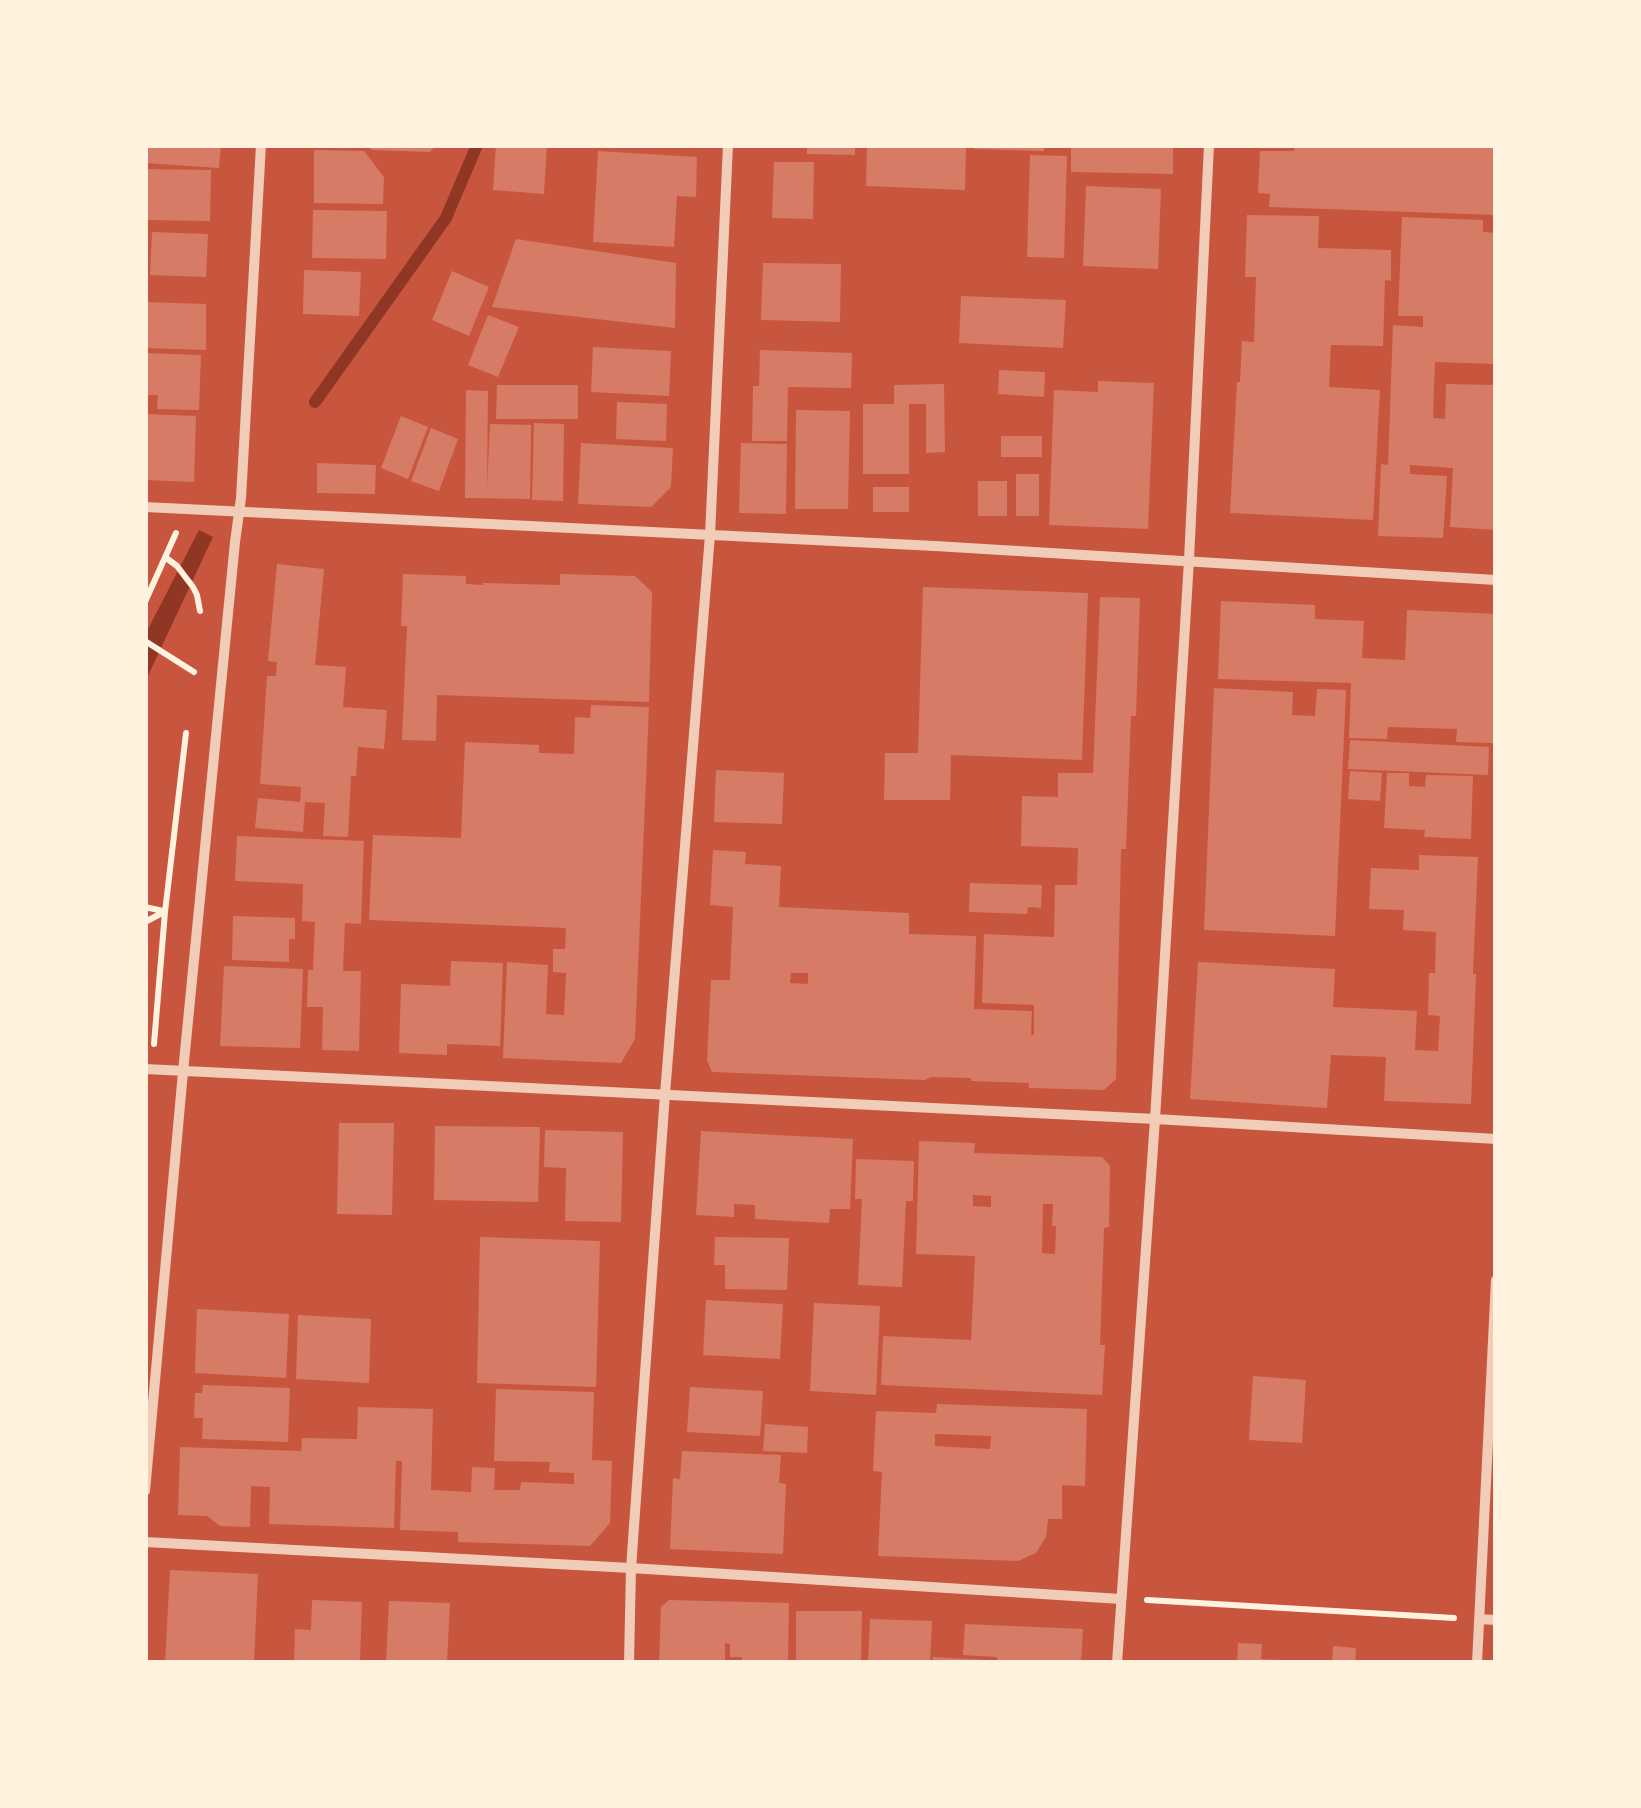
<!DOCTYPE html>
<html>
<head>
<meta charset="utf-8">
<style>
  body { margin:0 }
  #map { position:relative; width:1641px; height:1808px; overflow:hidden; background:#c8553d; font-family:"DejaVu Sans",sans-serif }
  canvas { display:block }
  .frame { position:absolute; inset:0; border:148px solid #fff3e0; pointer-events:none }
</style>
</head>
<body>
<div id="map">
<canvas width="1641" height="1808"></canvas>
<div class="frame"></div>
</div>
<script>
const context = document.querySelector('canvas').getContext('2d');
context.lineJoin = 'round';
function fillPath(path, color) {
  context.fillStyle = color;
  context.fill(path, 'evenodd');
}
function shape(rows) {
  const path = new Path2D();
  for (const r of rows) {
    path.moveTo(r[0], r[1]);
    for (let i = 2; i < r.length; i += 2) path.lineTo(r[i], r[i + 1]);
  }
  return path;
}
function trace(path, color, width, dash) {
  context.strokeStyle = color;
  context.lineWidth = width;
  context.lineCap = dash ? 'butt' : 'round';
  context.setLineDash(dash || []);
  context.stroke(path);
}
fillPath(shape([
  [199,530,213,537,145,682,145,635]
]), '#8f3625');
trace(shape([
  [315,402,446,218,477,145]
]), '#8f3625', 12);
fillPath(shape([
  [145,145,221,145,219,168,145,163],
  [371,145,436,145,430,152,371,150],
  [496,145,547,145,544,194,493,190],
  [807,145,855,145,855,155,807,154],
  [867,145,966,145,965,190,866,186],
  [974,145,1045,145,1044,151,974,149],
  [1071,145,1173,145,1173,174,1071,172],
  [1295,145,1496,145,1496,215,1269,207,1270,194,1258,193,1260,151,1294,151],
  [314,150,364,151,384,177,383,204,314,203],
  [598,151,697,157,696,197,677,196,674,247,593,242],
  [1030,155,1067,156,1064,258,1027,257],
  [774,162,814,162,813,219,772,218],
  [145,169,211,170,210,221,145,220],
  [1086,186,1161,189,1158,269,1083,266],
  [313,210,387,211,386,259,312,258],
  [1247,215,1319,216,1318,248,1391,250,1391,281,1385,280,1383,346,1331,345,1329,387,1380,390,1373,520,1230,513,1237,382,1240,382,1242,341,1254,342,1256,277,1245,277],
  [1402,217,1483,220,1483,232,1496,233,1496,364,1435,362,1433,418,1445,419,1446,384,1496,385,1496,530,1450,527,1453,468,1410,465,1410,474,1447,476,1443,538,1378,536,1381,464,1388,465,1393,325,1423,327,1423,316,1398,316],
  [152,232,208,234,206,277,150,275],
  [516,239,676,263,675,328,492,307],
  [763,263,841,264,840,322,761,320],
  [304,270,361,272,359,316,303,314],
  [452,271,489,287,469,336,432,320],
  [961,296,1066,300,1063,348,959,343],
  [145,302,206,304,206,350,145,348],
  [488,315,519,327,498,377,468,365],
  [593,347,671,351,669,396,591,392],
  [760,350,852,353,851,388,788,387,787,441,752,441,753,386,759,386],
  [145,353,201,355,199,410,157,409,158,395,145,395],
  [999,370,1045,372,1044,397,998,394],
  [1098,381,1154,383,1148,529,1049,525,1054,390,1098,392],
  [944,384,945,452,926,453,926,404,909,404,909,474,863,474,863,404,894,404,894,385],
  [497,385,578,385,578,419,496,419],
  [466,390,488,391,487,489,490,424,531,425,530,499,465,498],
  [617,402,667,404,666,441,616,439],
  [796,410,850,411,848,509,795,509],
  [145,414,196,416,194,482,145,480],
  [401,416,428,427,408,479,381,468],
  [534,423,564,424,563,501,532,500],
  [431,428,458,439,439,491,411,481],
  [1001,436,1042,436,1042,457,1001,457],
  [581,443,673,448,671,487,651,507,578,504],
  [741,443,787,444,786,514,739,513],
  [317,463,376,465,375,494,317,493],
  [1016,474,1039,474,1039,516,1016,516],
  [978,481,1007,481,1007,516,978,516],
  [873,487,909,487,909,512,873,512],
  [277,564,324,569,315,665,346,667,343,707,387,710,384,749,358,747,356,776,351,776,348,837,323,836,325,803,305,802,303,832,255,828,258,798,300,802,301,787,260,784,267,676,276,676,277,662,268,661],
  [403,574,466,576,466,584,483,585,483,583,560,585,560,574,635,576,652,592,649,702,437,695,436,741,402,740,407,626,401,626],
  [923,587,1088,593,1082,760,951,755,950,800,884,800,885,753,918,753],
  [1100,597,1140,598,1136,716,1131,716,1126,849,1121,849,1116,1079,1104,1090,1029,1088,1029,1083,971,1081,971,1078,931,1077,925,1080,712,1072,707,1060,711,980,730,980,733,907,710,905,713,850,746,852,745,864,781,866,779,907,909,913,909,934,976,936,974,1009,1032,1011,1031,1035,1034,1035,1034,1005,982,1003,984,934,1054,937,1055,885,1077,885,1078,848,1021,846,1022,796,1058,797,1058,773,1093,773],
  [791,973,808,973,808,984,790,983],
  [1221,601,1315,605,1315,619,1364,621,1362,658,1405,660,1407,610,1496,614,1494,743,1456,742,1457,729,1388,727,1387,739,1349,738,1351,683,1218,679],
  [1214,688,1293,692,1292,715,1315,716,1317,689,1346,690,1335,936,1204,930],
  [591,705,649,707,635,1039,621,1063,503,1058,507,962,548,965,546,1014,564,1015,566,973,553,972,553,949,565,949,566,928,369,920,373,835,461,838,465,742,539,745,539,753,574,754,575,717,590,718],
  [1350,740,1489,747,1488,775,1348,769],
  [716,770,784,773,782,824,714,822],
  [1350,771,1382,773,1380,801,1348,799],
  [1387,773,1409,773,1409,786,1425,787,1426,775,1473,776,1471,839,1424,837,1425,830,1384,828],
  [237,836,364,841,361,924,345,923,343,971,361,971,359,1051,322,1050,323,1007,307,1007,308,970,313,970,315,922,302,921,303,884,235,881],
  [1419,855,1478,857,1473,974,1476,974,1471,1104,1384,1101,1386,1057,1331,1055,1327,1108,1190,1099,1198,962,1335,969,1333,1007,1417,1011,1415,1050,1438,1051,1440,1016,1428,1015,1429,973,1435,973,1436,932,1403,930,1404,910,1369,909,1371,868,1419,870],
  [970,883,1042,885,1041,908,1028,907,1027,914,969,912],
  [233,916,295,918,295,939,289,939,289,962,232,960],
  [451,961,503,963,500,1046,447,1044,447,1055,399,1053,401,984,450,986],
  [224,966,303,969,300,1048,220,1046],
  [339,1123,394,1123,392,1215,337,1214],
  [435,1126,540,1127,538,1202,434,1200],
  [545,1130,623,1132,621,1222,565,1221,566,1168,544,1167],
  [701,1131,853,1139,850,1209,830,1209,829,1223,755,1219,755,1205,734,1204,734,1217,696,1215],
  [919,1141,975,1143,974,1153,1102,1157,1110,1166,1109,1227,1104,1228,1100,1345,1105,1345,1102,1395,881,1385,883,1336,971,1340,975,1256,916,1254],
  [973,1195,991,1196,991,1207,973,1206],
  [1043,1204,1053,1204,1052,1226,1056,1226,1055,1254,1042,1253],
  [856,1159,914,1161,913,1201,906,1201,902,1287,858,1285,862,1199,855,1199],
  [480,1237,600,1241,596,1387,477,1383],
  [715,1237,789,1238,787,1290,725,1289,725,1265,714,1265],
  [706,1300,783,1304,780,1359,703,1355],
  [814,1303,880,1306,876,1395,810,1391],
  [197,1309,289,1314,286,1378,195,1373],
  [298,1315,371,1319,369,1383,296,1379],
  [1253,1376,1306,1380,1302,1443,1249,1440],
  [203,1385,290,1388,288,1442,202,1439,203,1418,194,1418,195,1393,202,1393],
  [690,1387,763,1391,760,1436,687,1432],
  [496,1389,594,1392,592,1460,612,1461,610,1523,590,1546,458,1542,458,1532,400,1530,402,1461,396,1461,394,1528,269,1524,270,1487,251,1486,250,1527,220,1526,207,1516,178,1515,180,1447,301,1451,302,1438,357,1439,358,1407,433,1409,431,1490,471,1492,472,1467,495,1468,494,1490,520,1490,521,1482,574,1484,574,1473,549,1472,550,1462,494,1461],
  [937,1404,1087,1409,1085,1486,1062,1485,1062,1519,1048,1519,1046,1537,1036,1553,1018,1561,878,1556,882,1472,873,1471,876,1411,936,1413],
  [935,1434,991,1436,990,1449,935,1446],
  [765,1424,808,1427,807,1453,763,1451],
  [682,1451,781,1455,779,1483,786,1484,783,1554,670,1549,673,1478,680,1479],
  [170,1570,258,1574,254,1663,165,1663],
  [312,1600,362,1602,360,1663,294,1663,295,1629,311,1630],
  [669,1600,789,1603,788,1663,742,1663,742,1657,730,1657,730,1644,725,1643,725,1663,659,1663,661,1607],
  [389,1601,450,1603,447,1663,386,1663],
  [796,1611,862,1611,861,1663,796,1663],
  [870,1619,932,1621,930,1663,868,1663],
  [965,1624,1083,1629,1081,1663,997,1663,997,1657,963,1655],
  [1238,1643,1262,1644,1261,1659,1281,1660,1281,1663,1237,1663],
  [1333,1646,1356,1648,1355,1663,1332,1663],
  [933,1657,985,1660,985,1663,933,1663]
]), '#d67c66');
trace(shape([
  [165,557,177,566,193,587,197,595,200,611],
  [145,602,176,533],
  [145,641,194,672],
  [145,907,163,911],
  [145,922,164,912],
  [154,1044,165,912,186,733],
  [1147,1600,1454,1618]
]), '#fff3e0', 6);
trace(shape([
  [145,507,935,546,1496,580],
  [145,1069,1155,1119,1496,1139],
  [145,1491,183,1072,235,542,241,498,261,145],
  [145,1542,631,1568,1121,1599],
  [1480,1619,1496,1620],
  [629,1663,631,1568,665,1094,710,535,728,145],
  [1117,1663,1155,1119,1189,560,1209,145],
  [1477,1663,1496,1280]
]), '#f1ccb7', 10);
</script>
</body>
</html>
